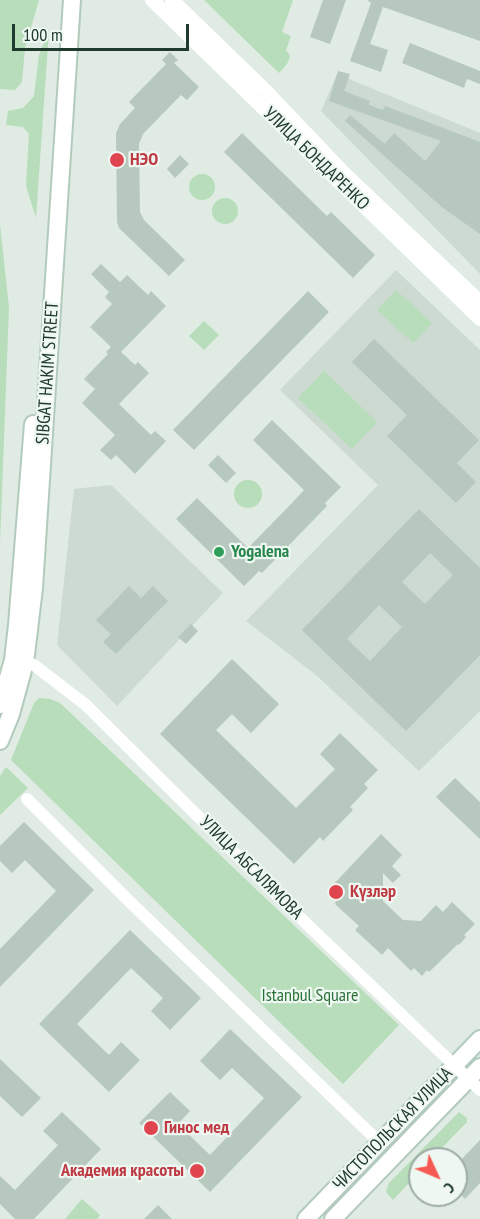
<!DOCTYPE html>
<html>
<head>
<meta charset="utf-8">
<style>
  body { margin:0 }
  #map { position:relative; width:480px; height:1219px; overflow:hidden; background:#dfebe3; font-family:"PT Sans Narrow",sans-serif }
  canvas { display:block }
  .north { position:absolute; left:408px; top:1147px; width:60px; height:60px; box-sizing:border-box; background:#eff7f2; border:2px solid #9caca4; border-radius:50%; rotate:134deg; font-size:16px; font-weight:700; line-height:24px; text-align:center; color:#203b2e }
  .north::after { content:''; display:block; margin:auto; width:21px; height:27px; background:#f55b52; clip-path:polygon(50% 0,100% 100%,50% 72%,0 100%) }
  .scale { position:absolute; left:12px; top:24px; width:177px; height:27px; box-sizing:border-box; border:3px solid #203b2e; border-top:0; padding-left:8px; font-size:18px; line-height:21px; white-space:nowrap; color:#203b2e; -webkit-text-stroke:4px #eff7f2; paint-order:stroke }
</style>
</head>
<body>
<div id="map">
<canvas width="480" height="1219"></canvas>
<div class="north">С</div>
<div class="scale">100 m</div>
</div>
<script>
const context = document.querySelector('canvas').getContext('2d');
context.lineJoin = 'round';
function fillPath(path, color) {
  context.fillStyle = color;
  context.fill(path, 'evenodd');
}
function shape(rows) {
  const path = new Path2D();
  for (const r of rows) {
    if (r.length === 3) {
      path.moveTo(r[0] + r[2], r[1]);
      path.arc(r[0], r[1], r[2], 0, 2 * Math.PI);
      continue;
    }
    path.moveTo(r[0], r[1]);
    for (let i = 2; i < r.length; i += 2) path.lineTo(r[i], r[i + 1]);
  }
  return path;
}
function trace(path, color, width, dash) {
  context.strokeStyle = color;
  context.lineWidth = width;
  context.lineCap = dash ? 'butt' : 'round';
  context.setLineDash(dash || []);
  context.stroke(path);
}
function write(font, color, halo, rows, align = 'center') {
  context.font = font + ' "PT Sans Narrow",sans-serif';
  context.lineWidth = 4.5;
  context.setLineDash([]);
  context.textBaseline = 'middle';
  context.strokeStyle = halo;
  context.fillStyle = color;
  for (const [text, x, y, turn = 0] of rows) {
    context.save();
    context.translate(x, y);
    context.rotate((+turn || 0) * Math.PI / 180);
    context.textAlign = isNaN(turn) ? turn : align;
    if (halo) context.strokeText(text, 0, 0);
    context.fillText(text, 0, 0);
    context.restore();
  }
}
fillPath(shape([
  [337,74,480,133,480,274,321,111],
  [396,270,480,350,480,711,419,771,316,675,246,621,378,485,280,390],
  [111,485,223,593,117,706,57,645,74,489]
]), '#cddad2');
fillPath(shape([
  [0,0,39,0,25,48,22,82,15,90,0,89],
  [204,0,293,0,282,32,291,36,286,50,290,56,287,64,279,73],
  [49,30,36,218,26,186,29,134,23,127,6,125,8,111,23,108,34,96,39,55],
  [202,187,13],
  [225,211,13],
  [0,224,9,308,0,543],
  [396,290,432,323,413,343,377,310],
  [204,321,219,335,204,350,189,336],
  [324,371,377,422,352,449,298,398],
  [248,494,14],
  [39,698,50,699,60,703,399,1025,343,1084,11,760,34,703],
  [6,767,28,788,0,815,0,776],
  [459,1112,467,1118,467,1122,431,1159,420,1159,420,1170,417,1177,420,1186,415,1191,408,1184,393,1200,386,1192,389,1183],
  [82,1199,100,1215,97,1219,65,1219]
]), '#b7ddba');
fillPath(shape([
  [323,0,346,0,330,44,310,37],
  [367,0,480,0,480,41,383,7,370,44,388,50,381,72,350,61,371,3],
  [410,43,480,71,480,84,467,79,464,88,402,63],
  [170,52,178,60,174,63,199,87,187,100,181,95,143,134,139,144,140,212,144,220,185,260,169,276,119,228,117,222,116,133,120,124,135,108,129,102,166,64,162,60],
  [338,71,350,74,344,91,370,101,369,105,383,110,385,106,480,142,480,234,443,208,345,121,350,115,385,144,394,133,425,161,441,141,329,101],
  [242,133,327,216,331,212,375,255,353,278,224,152],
  [180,155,189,164,175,178,167,169],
  [101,264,120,282,127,275,148,295,151,291,166,306,121,352,135,365,138,362,149,373,119,404,151,435,155,431,166,441,135,474,116,455,111,460,100,450,115,435,82,403,95,389,84,379,108,354,106,352,111,347,90,327,112,304,105,297,109,292,91,274],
  [308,291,329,312,194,450,173,430],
  [374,339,479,440,457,463,476,482,456,503,387,436,407,415,352,362],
  [272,420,341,487,325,503,327,506,295,539,262,573,259,571,244,586,176,519,197,498,248,548,293,502,304,490,253,440],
  [218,455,236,473,226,483,208,465],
  [419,509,480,568,480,655,406,731,302,630],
  [430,553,453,575,425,604,402,582],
  [379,605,402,627,370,661,347,639],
  [129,586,141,598,153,586,168,601,116,654,103,642,111,634,96,620],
  [191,624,198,631,186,644,178,637],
  [232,659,279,704,251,733,232,714,216,730,296,808,335,769,320,754,340,733,378,770,364,784,368,788,350,807,353,810,323,841,320,837,294,864,160,734],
  [455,778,480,802,480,839,436,797],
  [24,822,94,890,0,987,0,949,56,891,25,860,12,873,0,861,0,846],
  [381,834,402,855,392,866,401,875,393,883,383,873,383,901,403,920,421,921,436,905,443,912,452,902,475,924,464,935,466,937,459,945,458,944,429,972,427,970,422,976,414,968,411,971,388,948,382,955,355,930,359,926,335,904,336,902,329,895,334,889,331,887],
  [130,930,201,998,170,1030,151,1011,163,998,131,968,77,1024,109,1055,121,1042,140,1060,109,1092,39,1024],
  [230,1029,302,1097,210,1192,139,1123,170,1092,190,1111,178,1124,210,1155,264,1098,232,1068,220,1080,200,1061],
  [0,1059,41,1098,22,1117,0,1096],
  [62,1112,101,1149,34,1219,15,1219,0,1204,0,1176,15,1190,58,1145,43,1131],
  [480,1140,480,1183,465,1199,456,1190,456,1165],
  [158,1205,172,1219,144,1219]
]), '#b7c8be');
const secondary = shape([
  [0,705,13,660,17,625,33,424],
  [0,741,11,714,25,663,34,588,72,0],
  [306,1219,480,1039],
  [333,1219,480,1067]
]);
trace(secondary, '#b2cbbd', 20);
trace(shape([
  [20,661,34,665,86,705,288,906,480,1090],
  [27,799,129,901,380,1143]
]), '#fff', 12);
trace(shape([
  [152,0,480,319],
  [172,0,266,91,344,173,480,302]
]), '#fff', 14);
trace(secondary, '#fff', 16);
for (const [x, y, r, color] of [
  [117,160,8,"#e0444e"],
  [219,552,6,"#2e9e5b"],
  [336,892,8,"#e0444e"],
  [151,1128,8,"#e0444e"],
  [197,1171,8,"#e0444e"]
]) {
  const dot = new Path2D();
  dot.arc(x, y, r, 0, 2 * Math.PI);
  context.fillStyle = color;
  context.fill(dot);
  trace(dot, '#eff7f2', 2);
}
write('18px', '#203b2e', '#eff7f2', [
  ["УЛИЦА БОНДАРЕНКО",316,159,44],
  ["SIBGAT HAKIM STREET",48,373,-86],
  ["УЛИЦА АБСАЛЯМОВА",251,868,45],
  ["ЧИСТОПОЛЬСКАЯ УЛИЦА",393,1129,-46]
]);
write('bold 18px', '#be3a42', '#eff7f2', [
  ["НЭО",130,160],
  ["Күзләр",350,892],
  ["Гинос мед",164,1128],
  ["Академия красоты",184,1171,"right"]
], 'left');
write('bold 18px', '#27864d', '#eff7f2', [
  ["Yogalena",231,552]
], 'left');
write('18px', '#297237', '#eff7f2', [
  ["Istanbul Square",310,996]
]);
</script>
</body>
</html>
